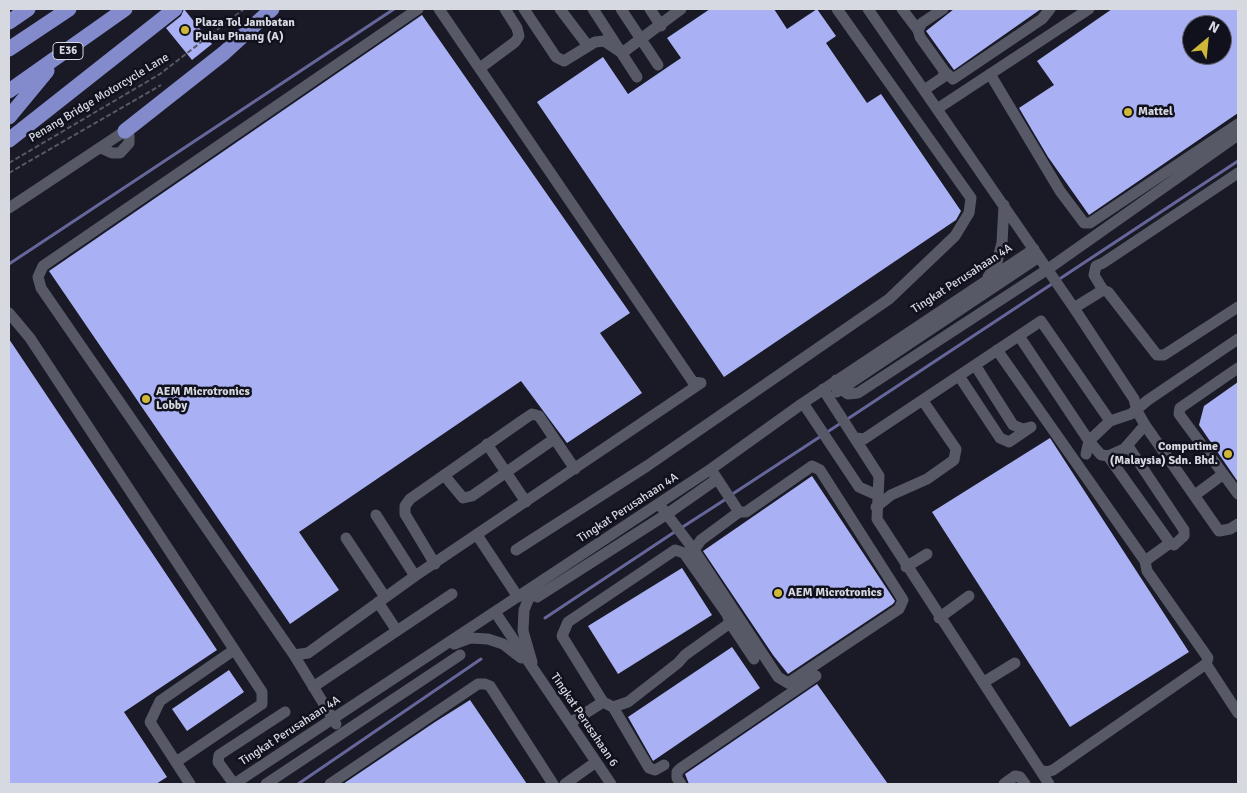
<!DOCTYPE html>
<html>
<head>
<meta charset="utf-8">
<style>
  body { margin:0 }
  #map { position:relative; width:1247px; height:793px; overflow:hidden; background:#191a26; font-family:Signika,sans-serif }
  canvas { display:block }
  .frame { position:absolute; inset:0; border:10px solid #d7d9e1; pointer-events:none }
  .north { position:absolute; left:1182px; top:15px; width:50px; height:50px; box-sizing:border-box; background:#10111c; border:1px solid #60616b; border-radius:50%; rotate:28deg; font-size:14px; font-weight:700; line-height:20px; text-align:center; color:#d7d9e1 }
  .north::after { content:''; display:block; margin:auto; width:18px; height:22px; background:#cfb837; clip-path:polygon(50% 0,100% 100%,50% 72%,0 100%) }
</style>
</head>
<body>
<div id="map">
<canvas width="1247" height="793"></canvas>
<div class="frame"></div>
<div class="north">N</div>
</div>
<script>
const context = document.querySelector('canvas').getContext('2d');
context.lineJoin = 'round';
function shape(rows) {
  const path = new Path2D();
  for (const r of rows) {
    path.moveTo(r[0], r[1]);
    for (let i = 2; i < r.length; i += 2) path.lineTo(r[i], r[i + 1]);
  }
  return path;
}
function trace(path, color, width, dash) {
  context.strokeStyle = color;
  context.lineWidth = width;
  context.lineCap = dash ? 'butt' : 'round';
  context.setLineDash(dash || []);
  context.stroke(path);
}
function fillPath(path, color) {
  context.fillStyle = color;
  context.fill(path, 'evenodd');
}
function write(font, color, halo, rows, align = 'center') {
  context.font = font + ' Signika,sans-serif';
  context.lineWidth = 5;
  context.setLineDash([]);
  context.textBaseline = 'middle';
  context.strokeStyle = halo;
  context.fillStyle = color;
  for (const [text, x, y, turn = 0] of rows) {
    context.save();
    context.translate(x, y);
    context.rotate((+turn || 0) * Math.PI / 180);
    context.textAlign = isNaN(turn) ? turn : align;
    if (halo) context.strokeText(text, 0, 0);
    context.fillText(text, 0, 0);
    context.restore();
  }
}
trace(shape([
  [9,264,394,9],
  [846,420,1238,161],
  [731,495,841,423],
  [681,528,726,499],
  [545,618,676,531],
  [298,784,481,659]
]), '#66669b', 3);
fillPath(shape([
  [184,9,212,44,192,60,166,28,181,16],
  [710,9,774,9,787,29,817,9,836,36,826,43,867,103,881,94,961,211,956,220,724,377,537,102,603,57,628,94,681,58,667,38],
  [954,9,1041,9,954,70,926,31],
  [1112,9,1238,9,1238,113,1089,215,1048,157,1019,108,1054,85,1037,61],
  [1192,25,1222,25,1222,55,1192,55],
  [422,15,630,313,600,333,642,393,567,443,521,381,299,532,339,590,290,624,49,271],
  [9,339,217,650,124,712,167,777,156,784,9,784],
  [1238,382,1238,482,1199,425,1204,406],
  [1050,438,1189,652,1070,727,932,512],
  [812,476,895,601,893,604,788,674,773,655,703,551],
  [682,568,712,615,618,674,588,626],
  [732,647,760,688,653,761,628,717],
  [229,670,244,692,187,731,172,709],
  [817,684,888,784,689,784,685,774],
  [470,700,527,784,343,784,435,722]
]), '#a9b1f4');
trace(shape([
  [9,163,160,74,244,9],
  [9,173,161,85]
]), '#565862', 2, [5, 2.5]);
trace(shape([
  [418,9,43,266,38,277,41,288,294,655,308,653,415,576,701,383],
  [439,9,693,382,701,383],
  [524,9,556,57,564,61,595,42,604,41,622,53,681,9],
  [560,9,588,46],
  [593,9,637,77],
  [621,9,658,65],
  [650,9,661,26],
  [868,9,1074,308,1134,399,1137,411,1145,425,1219,531,1230,529,1238,524],
  [902,9,918,30],
  [943,9,922,23,918,30,920,37,945,72,953,79,1042,19,1050,9],
  [480,68,515,42,519,36,517,28,505,9],
  [990,74,1060,191,1084,223,1090,223,1238,124],
  [924,90,942,78,945,72],
  [937,109,1089,9],
  [1238,173,1103,263,1096,266,1094,275,1103,290,1108,292,1157,355,1164,355,1238,307],
  [9,208,125,131,129,136,129,143,120,153,112,153,101,148],
  [988,277,997,262,1002,243,1004,205],
  [1074,308,1103,290],
  [9,313,30,338,262,692,262,704,176,762],
  [1019,336,1089,441,1101,455],
  [997,350,1145,561],
  [975,365,1013,425,1023,429,1031,427],
  [1238,368,1180,408,1179,414,1238,494],
  [959,376,1000,438,1009,442,1031,427],
  [836,380,841,389,848,394,858,393,1048,269,1238,135],
  [823,389,879,476,877,519,1040,770,1047,772,1053,770,1206,664,1208,658,1147,571,1145,561,1170,543],
  [837,392,1039,257],
  [803,403,859,487,877,495],
  [856,438,864,439,1041,321,1110,421],
  [487,444,526,502],
  [1086,454,1089,441,1110,421,1131,414,1148,400,1238,339],
  [1102,455,1108,456,1124,449,1145,425],
  [1108,456,1170,543,1174,545,1184,536,1184,530,1128,446],
  [714,474,739,512],
  [444,475,463,498,472,496,554,439],
  [1195,495,1222,475],
  [659,504,694,550,778,677,788,683,899,609,903,600,820,470,812,466,746,512,739,512,701,540,694,550],
  [876,507,891,495,927,479,954,460,956,449,923,401],
  [376,515,415,576],
  [477,535,518,597],
  [346,538,385,597],
  [516,550,647,466,889,299,955,236,969,213,971,198,837,9],
  [435,564,405,514,405,506,410,499,523,420,532,414,539,416,575,469],
  [906,567,927,554],
  [537,597,667,514,717,479],
  [378,602,397,631],
  [495,612,611,784],
  [939,618,969,596],
  [730,623,754,659],
  [454,644,470,638,488,639,503,644,521,658],
  [294,655,336,724],
  [532,662,523,631,524,610,531,593,536,588],
  [1206,664,1238,713],
  [984,682,1015,663],
  [313,687,452,594],
  [613,707,649,768,655,770,664,765],
  [570,723,603,702,613,707,628,702,678,663,685,655,730,623,727,614,684,553,675,550,568,622,562,636,603,702],
  [1040,770,1049,784],
  [190,784,150,722,160,701,234,650],
  [234,784,711,469,803,403,1034,249],
  [234,784,218,762,219,755,285,712],
  [266,784,460,655],
  [330,784,478,684,485,684,490,686,553,784],
  [565,784,596,762],
  [681,784,677,778,677,772,681,768,816,676],
  [1004,784,1015,776,1020,777,1025,784]
]), '#575967', 11);
trace(shape([
  [9,22,28,9],
  [9,49,69,9],
  [9,91,125,9],
  [9,117,47,71],
  [125,131,224,53,272,9],
  [9,140,175,9]
]), '#848bcd', 15);
for (const [x, y, r, color] of [
  [185,30,5,"#cfb837"],
  [1128,112,5,"#cfb837"],
  [146,399,5,"#cfb837"],
  [1228,454,5,"#cfb837"],
  [778,593,5,"#cfb837"]
]) {
  const dot = new Path2D();
  dot.arc(x, y, r, 0, 2 * Math.PI);
  context.fillStyle = color;
  context.fill(dot);
  trace(dot, '#10111c', 2);
}
for (const [x, y, w] of [
  [68,51,30]
]) {
  const box = new Path2D();
  box.roundRect(x - w / 2, y - 8.5, w, 17, 4);
  context.fillStyle = '#10111c';
  context.fill(box);
  trace(box, '#d7d9e1', 1);
}
write('bold 11px', '#d7d9e1', null, [
  ["E36",68,51]
]);
write('bold 12px', '#d7d9e1', '#10111c', [
  ["Plaza Tol Jambatan",195,23],
  ["Pulau Pinang (A)",195,37],
  ["Mattel",1138,112],
  ["AEM Microtronics",156,392],
  ["Lobby",156,406],
  ["Computime",1218,447,"right"],
  ["(Malaysia) Sdn. Bhd.",1218,461,"right"],
  ["AEM Microtronics",788,593]
], 'left');
write('12px', '#d7d9e1', '#10111c', [
  ["Penang Bridge Motorcycle Lane",99,98,-31],
  ["Tingkat Perusahaan 4A",962,279,-33],
  ["Tingkat Perusahaan 4A",628,508,-33],
  ["Tingkat Perusahaan 6",584,720,56],
  ["Tingkat Perusahaan 4A",290,731,-33]
]);
</script>
</body>
</html>
